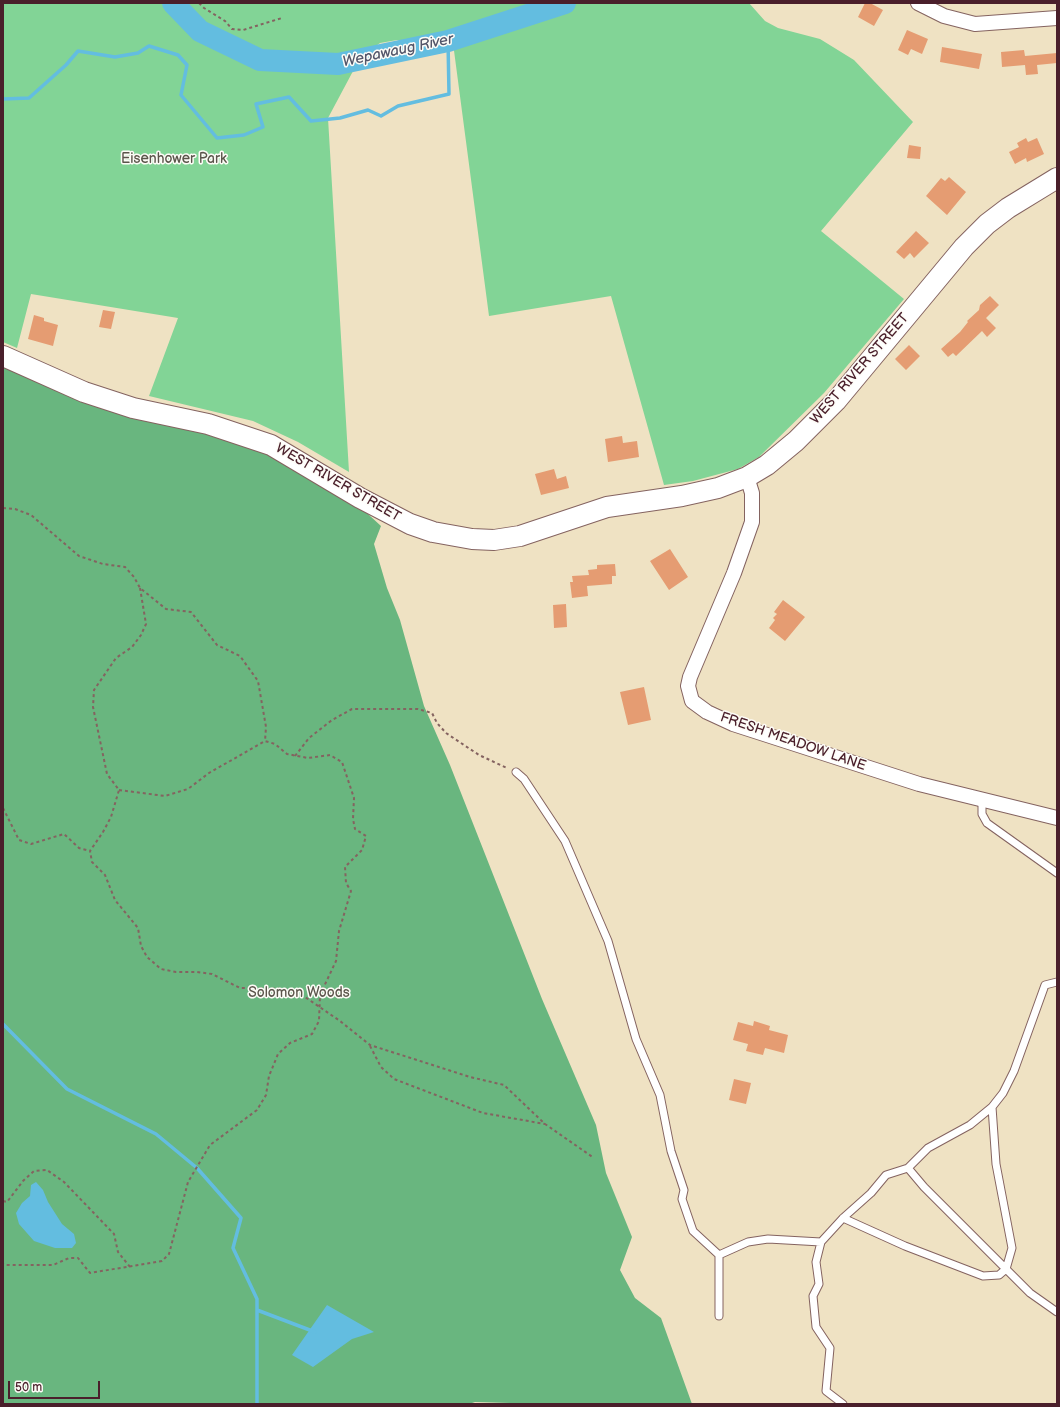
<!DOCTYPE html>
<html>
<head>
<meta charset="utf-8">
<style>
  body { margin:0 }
  #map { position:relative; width:1060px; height:1407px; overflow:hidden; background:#efe2c3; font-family:"Balsamiq Sans",sans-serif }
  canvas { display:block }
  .frame { position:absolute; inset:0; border:4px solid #4a1f2b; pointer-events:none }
  .scale { position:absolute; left:8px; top:1381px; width:92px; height:18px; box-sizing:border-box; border:2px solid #4a1f2b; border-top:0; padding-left:5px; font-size:12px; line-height:14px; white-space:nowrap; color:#4a1f2b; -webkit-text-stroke:3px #fdfcf7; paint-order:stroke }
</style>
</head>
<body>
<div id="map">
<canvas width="1060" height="1407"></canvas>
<div class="frame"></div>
<div class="scale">50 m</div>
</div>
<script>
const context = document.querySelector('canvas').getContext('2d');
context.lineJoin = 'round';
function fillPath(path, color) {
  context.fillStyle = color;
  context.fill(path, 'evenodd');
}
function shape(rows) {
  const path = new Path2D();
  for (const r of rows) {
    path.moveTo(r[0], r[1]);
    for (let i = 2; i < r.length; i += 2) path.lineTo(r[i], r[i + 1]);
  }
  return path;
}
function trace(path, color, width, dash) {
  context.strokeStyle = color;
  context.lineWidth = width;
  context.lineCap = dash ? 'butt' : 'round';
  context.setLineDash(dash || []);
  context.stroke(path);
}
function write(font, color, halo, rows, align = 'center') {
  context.font = font + ' "Balsamiq Sans",sans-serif';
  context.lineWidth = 3;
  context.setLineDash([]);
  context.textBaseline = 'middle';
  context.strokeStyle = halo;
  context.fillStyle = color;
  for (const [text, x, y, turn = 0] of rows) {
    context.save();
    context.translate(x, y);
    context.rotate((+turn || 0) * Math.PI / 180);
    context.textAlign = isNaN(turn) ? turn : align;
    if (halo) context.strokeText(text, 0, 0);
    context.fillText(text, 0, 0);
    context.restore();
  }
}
fillPath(shape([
  [3,3,749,3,765,21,778,28,820,39,854,60,913,122,821,231,904,299,824,393,759,457,738,469,693,481,664,485,611,296,489,316,453,43,431,48,397,40,380,43,360,58,328,118,349,472,298,442,253,421,149,396,178,318,31,294,17,348,3,342]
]), '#82d496');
fillPath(shape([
  [3,362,246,442,357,504,381,526,374,544,387,588,400,620,424,706,450,765,542,999,596,1125,606,1173,632,1237,620,1270,635,1298,661,1318,692,1404,544,1404,475,1402,469,1404,3,1404]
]), '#69b67f');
fillPath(shape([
  [36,1182,43,1190,48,1202,62,1224,74,1234,76,1243,72,1248,55,1248,34,1241,19,1224,16,1213,22,1203,30,1196,31,1185],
  [327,1305,374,1332,352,1339,313,1367,292,1355]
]), '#63bde0');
trace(shape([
  [3,99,29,98,66,65,78,51,115,57,138,53,149,46,178,55,187,65,181,95,217,138,244,135,263,127,256,104,289,97,311,121,340,118,368,110,381,116,398,106,449,94,448,41],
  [3,1024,67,1089,156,1134,197,1168,241,1218,233,1248,257,1299,257,1404],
  [257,1310,315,1332]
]), '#63bde0', 3.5);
trace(shape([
  [173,3,200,31,260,60,338,64,448,41,565,3]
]), '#63bde0', 22);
fillPath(shape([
  [865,3,870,3,883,10,874,26,858,17],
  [907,30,928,39,922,54,911,49,908,55,898,50],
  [942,47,982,54,979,69,940,62],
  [1024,50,1025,56,1057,53,1057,63,1037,65,1038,74,1026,75,1025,65,1002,67,1001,52],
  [1026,138,1028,142,1037,138,1044,154,1027,162,1026,158,1015,164,1009,152,1019,147,1017,143],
  [909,145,921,147,920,159,907,158],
  [949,177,966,192,947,215,926,196,941,178,945,181],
  [916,231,929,243,914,258,910,253,904,259,896,252],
  [990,296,999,305,986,318,996,328,987,337,982,331,956,356,953,353,948,357,941,349,960,332,968,322,967,321,979,310,980,305],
  [103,310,115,312,111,329,99,327],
  [34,315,44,318,44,321,58,325,53,346,28,339],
  [909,345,920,356,906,370,895,359],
  [622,436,623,443,637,441,639,457,608,462,605,439],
  [554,469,557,479,566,476,569,488,541,495,535,474],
  [670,549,688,577,669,590,650,561],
  [615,564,616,576,612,576,612,584,587,586,588,596,572,598,570,582,573,582,572,576,589,575,588,570,597,569,597,565],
  [783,600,805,617,785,641,769,628,775,620,773,618,777,614,774,612],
  [566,604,567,627,554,628,553,605],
  [644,687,651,720,628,725,620,692],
  [754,1021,770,1026,769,1030,788,1035,784,1053,765,1048,763,1055,746,1051,748,1044,733,1040,738,1022,753,1026],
  [734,1079,751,1083,746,1104,729,1100]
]), '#e59c72');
const lane = shape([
  [516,772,524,779,565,841,608,941,636,1039,660,1095,671,1151,684,1190,682,1199,693,1231,719,1255,719,1316],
  [982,799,982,814,987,823,1057,873],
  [908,1168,924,1187,1030,1293,1057,1312],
  [843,1218,905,1246,983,1276,999,1275,1006,1269,1012,1248,996,1164,992,1107],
  [719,1255,748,1242,768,1239,821,1242],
  [843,1404,826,1391,830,1348,816,1327,813,1296,819,1284,816,1262,821,1242,843,1218,871,1193,886,1175,908,1168,928,1148,970,1125,992,1107,1003,1093,1014,1071,1045,985,1057,982]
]);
const street = shape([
  [918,3,944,16,975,24,1057,18],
  [747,477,752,493,752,522,734,573,690,677,688,686,692,701,707,712,733,724,919,784,1057,818]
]);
const secondary = shape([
  [3,356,84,392,133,408,208,424,271,445,360,498,410,524,433,532,472,539,494,540,520,536,607,507,682,496,718,488,747,477,767,465,796,441,836,401,964,247,987,224,1008,208,1057,178]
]);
trace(lane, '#846360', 9);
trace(street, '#846360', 16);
trace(secondary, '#846360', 22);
trace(shape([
  [199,3,204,8,225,21,232,29,243,30,282,18],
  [3,508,15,509,31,515,79,556,103,564,125,567,134,577,140,588,166,609,191,612,217,645,240,656,258,681,266,727,265,741,275,744,287,754,308,758,330,755,342,762,354,798,353,819,355,829,366,836,362,850,345,867,346,883,351,891,339,931,336,961,320,995,319,1021,312,1034,290,1043,278,1054,269,1076,266,1095,257,1110,210,1145,188,1182,169,1254,162,1261,90,1273,78,1258,69,1258,53,1265,5,1265,3,1264],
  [140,588,146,624,141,635,132,647,116,658,94,690,93,707,107,774,119,790,111,817,103,832,90,851,92,862,105,875,115,900,138,928,141,946,147,957,161,969,176,972,197,972,212,974,240,988,288,989,305,997,340,1021,370,1045,470,1077,504,1085,545,1124,594,1158],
  [295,756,309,738,332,720,352,709,418,709,432,713,437,723,446,733,479,755,507,768],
  [119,790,165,796,188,789,209,773,265,741],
  [3,808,19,840,31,844,64,834,79,848,90,851],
  [370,1046,381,1067,394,1079,483,1113,545,1124],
  [3,1201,7,1202,23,1181,34,1171,47,1170,64,1182,114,1234,118,1252,130,1267]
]), '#846360', 2, [3, 3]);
trace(lane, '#fff', 7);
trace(street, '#fff', 14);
trace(secondary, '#fff', 20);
write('14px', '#5b554b', '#fdfcf7', [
  ["Eisenhower Park",174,159],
  ["Solomon Woods",299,993]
]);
write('14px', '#4a1f2b', '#fdfcf7', [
  ["WEST RIVER STREET",860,369,-49],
  ["WEST RIVER STREET",338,483,30],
  ["FRESH MEADOW LANE",793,742,19]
]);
write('italic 15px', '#53566a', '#fdfcf7', [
  ["Wepawaug River",398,51,-12]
]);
</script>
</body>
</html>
